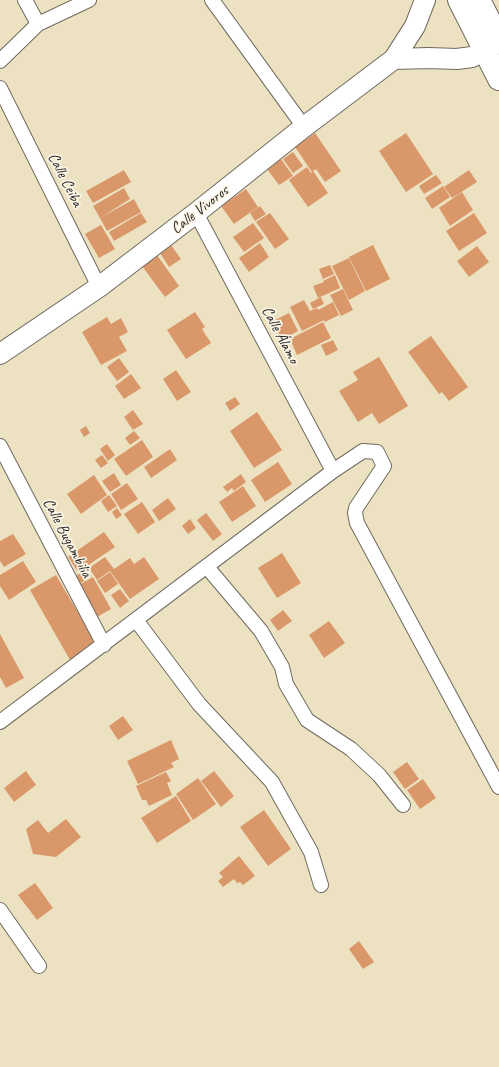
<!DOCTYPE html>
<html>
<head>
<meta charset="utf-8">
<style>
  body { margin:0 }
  canvas { display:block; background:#ece2c1 }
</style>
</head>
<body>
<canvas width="499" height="1067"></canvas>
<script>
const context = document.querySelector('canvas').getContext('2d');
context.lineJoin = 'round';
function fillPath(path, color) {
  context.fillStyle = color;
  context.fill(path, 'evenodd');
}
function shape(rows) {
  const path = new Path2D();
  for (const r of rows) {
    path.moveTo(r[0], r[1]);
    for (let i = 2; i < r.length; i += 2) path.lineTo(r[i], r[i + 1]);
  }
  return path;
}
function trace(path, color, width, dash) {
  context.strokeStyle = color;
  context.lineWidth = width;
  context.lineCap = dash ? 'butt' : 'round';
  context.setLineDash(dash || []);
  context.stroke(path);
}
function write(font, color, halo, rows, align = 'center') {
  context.font = font + ' Caveat,sans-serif';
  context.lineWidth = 3.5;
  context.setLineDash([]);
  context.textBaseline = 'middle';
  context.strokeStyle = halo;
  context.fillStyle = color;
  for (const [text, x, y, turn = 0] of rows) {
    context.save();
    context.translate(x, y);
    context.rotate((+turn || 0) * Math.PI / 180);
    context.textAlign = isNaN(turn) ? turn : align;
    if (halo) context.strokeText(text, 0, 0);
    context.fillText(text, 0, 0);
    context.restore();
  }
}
fillPath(shape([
  [315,133,341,171,325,182,316,169,312,172,295,147],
  [406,133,433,174,406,192,379,151],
  [293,152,303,166,293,173,283,159],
  [281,159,293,176,279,185,267,169],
  [307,167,311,173,313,171,328,193,308,207,289,180],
  [124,170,131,182,93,203,86,191],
  [469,170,477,182,452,198,444,187],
  [436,175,442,183,424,194,419,186],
  [443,186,450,197,432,209,425,198],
  [124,188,130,199,100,218,93,206],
  [246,189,258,207,234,224,221,206],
  [462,192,473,210,450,226,439,208],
  [134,199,141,212,107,231,100,218],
  [260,206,266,214,255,221,250,213],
  [141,213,147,222,114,241,109,232],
  [270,213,289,239,275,249,256,222],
  [474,213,487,233,459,251,446,231],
  [253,223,264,238,244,252,233,237],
  [101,225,115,249,99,258,85,234],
  [260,243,269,257,249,272,239,258],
  [171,245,181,259,169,267,160,253],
  [373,245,390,279,366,291,349,257],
  [477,246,489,262,469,277,457,261],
  [157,255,179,286,165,297,142,266],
  [349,258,365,291,349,300,332,266],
  [330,265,334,274,323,279,319,269],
  [335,275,340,288,318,298,313,286,324,282,323,281],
  [343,289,353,310,341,316,330,295],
  [321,297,324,304,313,309,310,303],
  [304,300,310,311,317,308,318,310,333,302,339,315,325,322,324,320,302,331,290,307],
  [195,312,205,327,202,329,211,343,186,359,167,330],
  [289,313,298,331,282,340,273,321],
  [107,317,111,324,121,318,128,332,119,337,127,351,101,365,82,332],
  [323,322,331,338,297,355,290,339],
  [431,336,468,387,449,401,442,392,439,394,408,352],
  [333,340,338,350,326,356,321,345],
  [379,357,408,406,379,424,372,413,358,422,339,391,358,380,353,372],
  [119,358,129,372,117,381,107,367],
  [176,370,191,392,177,401,163,379],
  [131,374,141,388,124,399,115,386],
  [235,397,240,404,230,411,225,403],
  [133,410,143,424,133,430,124,417],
  [257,412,282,450,254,468,230,431],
  [86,426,90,433,84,437,80,430],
  [134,431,140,438,130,445,125,438],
  [142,440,153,457,126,476,114,459],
  [107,444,115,455,108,461,100,449],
  [170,449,177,460,151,478,144,467],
  [102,455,108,463,101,468,95,460],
  [278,462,292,484,265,502,251,480],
  [114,473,121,485,110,492,102,481],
  [241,474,246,482,234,491,232,488,227,492,223,487],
  [94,475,107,495,81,514,67,494],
  [127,483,138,499,121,510,111,494],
  [243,486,256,506,232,522,219,502],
  [109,495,117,506,108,512,101,501],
  [168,498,176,509,159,521,152,510],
  [142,502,155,522,138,534,124,514],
  [117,508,122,515,116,519,112,512],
  [206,513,222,534,213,541,197,520],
  [190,519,196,528,188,534,182,526],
  [104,532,115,547,78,572,68,557],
  [13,534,26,554,4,567,0,561,0,541],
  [282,553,301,583,277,598,258,568],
  [105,557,114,569,130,558,134,564,144,557,159,579,130,599,110,571,97,580,89,568],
  [23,561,36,582,9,600,0,586,0,575],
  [86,569,91,576,78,585,73,578],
  [110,572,118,584,105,593,97,581],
  [56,575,97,645,70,660,30,590],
  [93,577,111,609,97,617,79,585],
  [120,589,129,601,120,608,111,595],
  [283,610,292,621,278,631,270,620],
  [329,621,345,643,324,658,309,635],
  [0,634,24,678,6,688,0,677],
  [123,716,133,730,118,740,109,726],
  [171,740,179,759,171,763,174,767,138,784,127,761],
  [407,762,419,779,405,789,393,772],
  [26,771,36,785,14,802,4,788],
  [214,771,234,796,221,807,201,781],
  [166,772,171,781,167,783,172,795,149,806,146,800,142,800,136,786],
  [198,778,216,804,193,820,176,794],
  [423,779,436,798,420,809,407,790],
  [176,796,191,821,157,843,141,818],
  [264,810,291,849,268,866,240,827],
  [66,819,81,837,56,857,33,854,26,829,38,820,48,833],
  [239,856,255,876,243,885,240,882,237,883,234,879,223,887,218,881,223,877,219,873],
  [35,883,53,908,37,920,18,895],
  [359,941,374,962,363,969,349,949]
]), '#da986a');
const street = shape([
  [25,0,38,24],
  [212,0,304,127],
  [0,61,38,24,89,0],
  [0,88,99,287],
  [196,213,333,471],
  [0,446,104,645],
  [207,567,261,631,282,667,286,684,307,720,351,749,379,775,403,805],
  [136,620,199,704,272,782,311,852,321,885],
  [0,722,333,471,363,451,377,452,384,466,356,508,355,513,357,523,499,787],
  [0,910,39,966]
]);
const secondary = shape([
  [394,59,429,58,457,59,472,57,498,43],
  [0,354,99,287,196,213,304,127,394,59,415,26,425,0]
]);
const highway = shape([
  [459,0,499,79],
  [479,0,499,39]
]);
trace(street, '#6f6b60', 16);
trace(secondary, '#6f6b60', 22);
trace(highway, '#6f6b60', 24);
trace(street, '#fff', 14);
trace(secondary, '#fff', 20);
trace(highway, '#fff', 22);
write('16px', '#2b2b2b', '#fcf5e5', [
  ["Calle Ceiba",65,180,63],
  ["Calle Vivoros",200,210,-38],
  ["Calle Álamo",280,335,62],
  ["Calle Bugambilia",67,538,62]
]);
</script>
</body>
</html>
